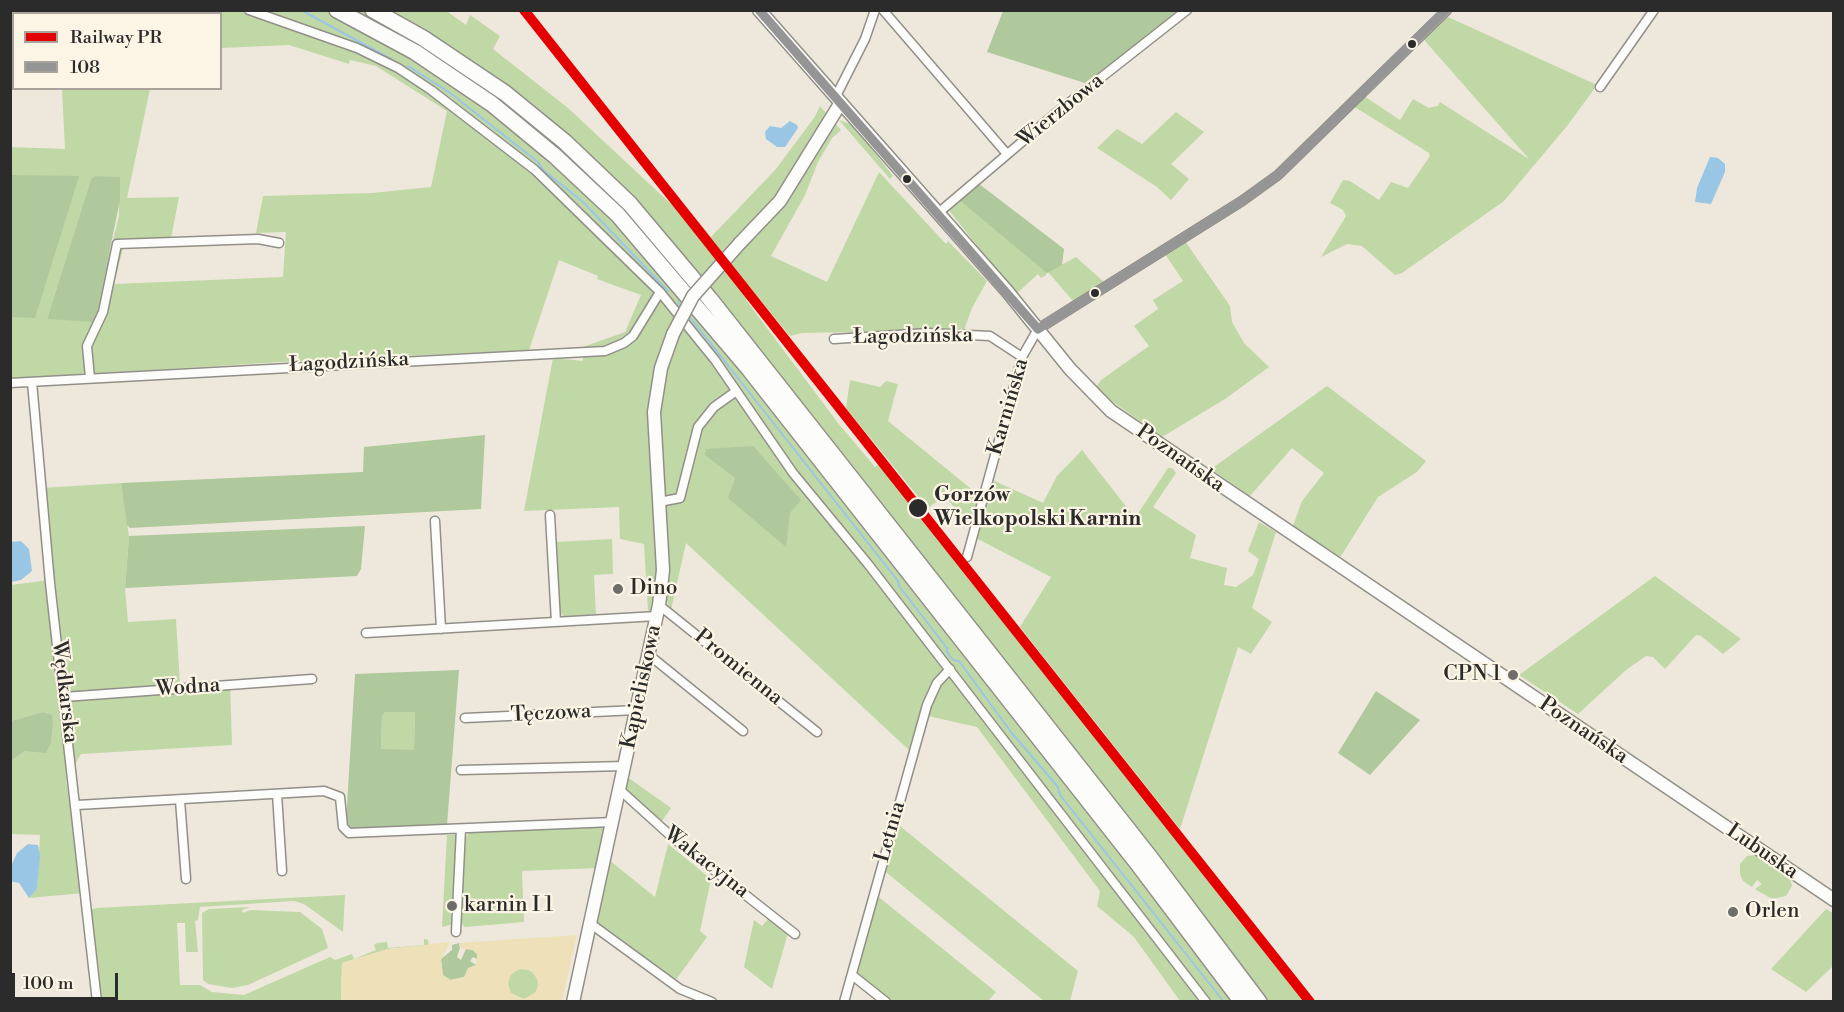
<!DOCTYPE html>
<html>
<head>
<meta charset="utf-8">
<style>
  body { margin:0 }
  #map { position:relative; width:1844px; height:1012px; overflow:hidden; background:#ede8db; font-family:"Libre Bodoni",serif }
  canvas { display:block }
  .frame { position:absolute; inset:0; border:12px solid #2b2b2b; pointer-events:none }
  .legend { position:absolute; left:12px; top:12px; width:210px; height:78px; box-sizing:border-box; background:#fcf5e5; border:2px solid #a8a49b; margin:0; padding:8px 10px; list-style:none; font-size:18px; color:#2b2b2b }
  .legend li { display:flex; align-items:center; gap:12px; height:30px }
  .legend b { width:30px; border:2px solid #a8a49b }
  .scale { position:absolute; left:12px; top:973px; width:106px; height:27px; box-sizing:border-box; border:3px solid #2b2b2b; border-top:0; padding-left:8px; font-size:18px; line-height:21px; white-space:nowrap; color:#2b2b2b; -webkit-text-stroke:4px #fcf5e5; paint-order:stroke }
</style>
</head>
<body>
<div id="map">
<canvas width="1844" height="1012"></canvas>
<div class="frame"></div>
<ul class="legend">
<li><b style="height:8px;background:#e50000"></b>Railway PR</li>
<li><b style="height:8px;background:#959595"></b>108</li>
</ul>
<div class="scale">100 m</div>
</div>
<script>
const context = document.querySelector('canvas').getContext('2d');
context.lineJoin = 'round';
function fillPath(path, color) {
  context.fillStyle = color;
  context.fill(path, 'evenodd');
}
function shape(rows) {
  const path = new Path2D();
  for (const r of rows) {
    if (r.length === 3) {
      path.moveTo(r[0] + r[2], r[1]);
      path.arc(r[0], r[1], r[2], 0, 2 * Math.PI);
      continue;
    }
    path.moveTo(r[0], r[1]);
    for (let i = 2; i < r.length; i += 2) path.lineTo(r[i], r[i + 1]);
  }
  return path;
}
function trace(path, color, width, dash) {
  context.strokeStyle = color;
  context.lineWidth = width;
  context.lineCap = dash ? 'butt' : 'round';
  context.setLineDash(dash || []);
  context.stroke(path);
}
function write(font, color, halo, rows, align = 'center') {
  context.font = font + ' "Libre Bodoni",serif';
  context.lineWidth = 4.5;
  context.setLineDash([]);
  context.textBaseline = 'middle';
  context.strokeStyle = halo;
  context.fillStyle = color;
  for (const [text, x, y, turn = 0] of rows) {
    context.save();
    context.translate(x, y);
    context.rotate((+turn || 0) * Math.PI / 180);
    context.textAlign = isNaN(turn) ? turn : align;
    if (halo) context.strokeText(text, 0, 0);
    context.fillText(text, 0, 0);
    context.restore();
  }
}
fillPath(shape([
  [181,10,445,10,466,25,470,15,500,36,493,49,568,108,671,204,675,194,711,237,776,169,814,118,820,106,841,130,832,138,818,162,805,195,771,256,827,282,879,172,946,244,948,241,987,281,972,308,964,330,802,333,790,336,752,290,746,300,838,423,875,467,879,464,1303,1001,1180,1001,1134,937,1097,906,1100,891,977,727,919,714,909,750,686,543,671,610,659,585,653,610,648,611,644,544,620,539,619,507,524,511,553,358,583,361,583,347,625,332,641,295,597,279,598,276,559,260,529,350,280,362,11,379,11,147,65,149,62,89,150,89,127,198,179,197,171,238,125,241,114,284,283,277,286,232,256,233,263,196,372,193,431,187,447,111,376,66,350,60,349,64,289,45,221,48,220,14,161,13],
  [95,176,119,178,119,216,106,267,47,319,91,179],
  [735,478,800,500,790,513,729,498],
  [1446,16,1597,85,1567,126,1504,201,1402,273,1395,275,1362,246,1347,244,1321,257,1346,216,1343,210,1330,203,1343,180,1350,181,1379,200,1391,182,1408,188,1430,156,1429,153,1353,106,1364,96,1400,120,1413,99,1429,108,1438,106,1440,102,1529,159,1425,41,1425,37],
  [1176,112,1204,132,1171,164,1189,179,1171,200,1157,187,1097,148,1117,129,1142,144],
  [839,120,853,125,893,176,890,179],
  [958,198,1047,272,1046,275,1041,278,1038,274,1016,294,947,208],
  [1185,241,1230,306,1232,322,1244,343,1269,367,1225,399,1162,437,1095,389,1101,380,1149,346,1134,326,1158,309,1153,300,1183,281,1165,254],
  [1076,257,1105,283,1074,302,1048,272],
  [850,380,880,387,886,381,898,384,888,421,981,497,988,478,1043,503,1057,476,1082,450,1135,518,1168,468,1172,468,1176,473,1153,507,1196,535,1190,558,1227,568,1224,585,1236,587,1253,575,1259,559,1248,551,1259,522,1276,532,1252,608,1272,622,1251,654,1238,647,1180,829,1020,627,1051,577,972,536,970,527,945,496,929,507,921,500,846,408],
  [1327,386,1426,461,1417,472,1378,497,1341,556,1338,556,1293,526,1302,501,1324,473,1292,448,1250,496,1211,469],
  [121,483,129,536,125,588,128,622,176,619,180,685,230,681,232,745,81,754,66,780,84,893,29,898,37,889,40,835,11,834,11,761,25,751,51,742,53,726,51,715,43,712,11,721,11,585,50,580,41,488],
  [612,539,613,574,594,575,596,616,564,617,559,610,555,542],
  [1655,576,1741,639,1723,654,1701,636,1696,635,1665,669,1653,657,1646,656,1626,670,1578,714,1519,675],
  [415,711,414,750,381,750,382,716,385,712],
  [626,776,671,808,662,821,627,793,624,788],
  [895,822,1078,971,1070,1001,1044,1001,882,869],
  [604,825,606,827,599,868,522,871,524,922,465,927,459,921,463,841,470,832],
  [447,835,456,835,455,874,453,900,449,901,452,922,450,925,442,927],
  [668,844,711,879,700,931,707,937,675,981,596,924,609,860,655,897],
  [1758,855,1790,877,1792,886,1786,896,1772,899,1755,889,1762,884,1757,880,1752,887,1743,881,1740,874,1740,864,1747,856],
  [875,894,996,992,988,1001,885,1001,852,977],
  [345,895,343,932,304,904,294,901,200,907,198,920,195,921,198,952,186,952,185,923,177,923,180,985,200,985,212,992,244,995,330,957,335,960,352,954,354,959,376,950,374,945,377,943,387,942,388,948,424,945,424,939,428,940,428,945,388,949,342,963,341,1001,96,1001,86,911,96,908],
  [250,907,242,910,243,913,250,910,300,912,322,929,328,948,248,985,232,988,208,984,203,980,202,913,209,909],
  [1826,909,1833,913,1833,966,1806,992,1771,969],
  [769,918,788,933,772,989,744,967,754,920,762,926],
  [523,984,15]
]), '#c0d8a5');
fillPath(shape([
  [1003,11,1187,11,1091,85,987,52],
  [11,175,79,176,35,318,11,317],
  [95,176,120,177,120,200,95,322,47,319,91,179],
  [974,180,1064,249,1062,265,1047,273,957,198],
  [485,435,481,509,130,528,127,525,121,483,363,472,364,447],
  [753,446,801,500,790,513,786,547,728,498,735,478,705,455,706,449],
  [365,526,361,569,357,576,125,588,129,536],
  [459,670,447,825,352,828,346,822,355,674],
  [385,712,415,712,414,750,381,749,382,716],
  [1376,691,1420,720,1370,775,1338,753],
  [43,712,52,715,53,726,51,742,46,753,25,751,11,761,11,721],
  [459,943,460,948,457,957,461,960,466,949,473,950,477,954,477,959,473,957,470,961,476,965,464,977,450,980,443,976,441,959,452,950,452,945]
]), '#afc89c');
fillPath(shape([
  [577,935,562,1001,341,1001,342,963,388,949,428,945,430,939,430,944,450,942,441,960,443,975,451,980,464,977,468,968,476,965,477,954,473,950,460,948,459,943],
  [520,969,531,970,539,982,536,992,524,999,511,993,508,983,511,974]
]), '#eee0b9');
fillPath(shape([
  [790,121,797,125,798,128,785,147,777,147,766,139,765,132,770,126,781,128],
  [1710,157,1718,158,1725,164,1725,172,1711,204,1695,202,1697,188],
  [21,541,29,549,32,571,21,580,11,582,11,542],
  [28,844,38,845,40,856,37,889,29,898,19,883,10,881,11,866,17,853]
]), '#9ac6e6');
trace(shape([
  [301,10,391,59],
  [408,66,450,93,538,162,544,171,582,201,668,291],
  [678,302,681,307],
  [689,316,898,581,899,586,947,648,947,652,953,660,959,661,1011,732,1058,787,1060,795,1224,1002]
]), '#9ac6e6', 2);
const street = shape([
  [249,10,357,48,398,68,431,90,535,170,660,292,715,360,793,473,868,564,1206,1002],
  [883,10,1007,154],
  [1600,87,1654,10],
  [835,98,865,39,875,10],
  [937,214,1056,113,1187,10],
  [834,339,928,333,990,336,1022,357],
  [90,378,87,346,103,312,117,244,258,239,279,243],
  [32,382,50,583,97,1002],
  [10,383,605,351,624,343,633,336,660,292],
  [659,502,680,498,698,427,714,407,735,392],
  [550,515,556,622],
  [435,521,441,629],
  [967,557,1022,357,1038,329,1242,201,1278,175,1447,10],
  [659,605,817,732],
  [366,633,657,616],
  [649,655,743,731],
  [64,697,312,679],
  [465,718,637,710],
  [461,770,625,766],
  [620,790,672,837,795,934],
  [277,794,282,871],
  [180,800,186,879],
  [77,805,324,791,340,797,343,827,349,833,613,822],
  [591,924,680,989,712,1002],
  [456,932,461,829],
  [852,975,886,1002],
  [844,1002,927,705,937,683,950,669]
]);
const secondary = shape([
  [759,10,1007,291,1070,369,1111,411,1834,900],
  [740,243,780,201,840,104],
  [573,1002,659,605,663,570,654,412,661,368,673,334]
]);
const highway = shape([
  [337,10,415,52,492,104,555,156,618,215,749,369,1138,864,1242,1002],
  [373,10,423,38,505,93,565,142,630,204,710,299,852,479,1149,856,1259,1002]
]);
trace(street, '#928f89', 11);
trace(secondary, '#928f89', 15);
trace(highway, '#928f89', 18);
trace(street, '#fcfcfa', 8);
trace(secondary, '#fcfcfa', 12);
trace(highway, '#fcfcfa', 15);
const secondaryBridge = shape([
  [673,334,693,296,740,243]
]);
trace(secondaryBridge, '#928f89', 15, []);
trace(secondaryBridge, '#fcfcfa', 12);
trace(shape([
  [759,10,1038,329,1242,201,1278,175,1446,10]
]), '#959595', 9);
trace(shape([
  [524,10,1310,1002]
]), '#e50000', 10);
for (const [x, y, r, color] of [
  [1412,44,5,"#2b2b2b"],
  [907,179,5,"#2b2b2b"],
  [1095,293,5,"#2b2b2b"],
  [918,508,10,"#2b2b2b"],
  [618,589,6,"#6f6d69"],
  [1513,675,6,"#6f6d69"],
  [452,906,6,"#6f6d69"],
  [1733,912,6,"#6f6d69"]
]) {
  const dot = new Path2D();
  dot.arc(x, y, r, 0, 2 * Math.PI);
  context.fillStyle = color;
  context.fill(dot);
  trace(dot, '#fcf5e5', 2);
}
write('21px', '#2b2b2b', '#fcf5e5', [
  ["Wierzbowa",1061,111,-39],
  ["Łagodzińska",913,337,-1],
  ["Łagodzińska",349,363,-3],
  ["Karnińska",1009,407,-74],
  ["Poznańska",1180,459,35],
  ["Promienna",738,668,39],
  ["Kąpieliskowa",642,687,-78],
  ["Wodna",188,688,-4],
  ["Wędkarska",64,692,83],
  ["Tęczowa",551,714,-3],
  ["Poznańska",1583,731,34],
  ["Letnia",891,832,-74],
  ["Lubuska",1762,852,34],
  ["Wakacyjna",706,863,38]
]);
write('bold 21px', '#2b2b2b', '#fcf5e5', [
  ["Gorzów",934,496],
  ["Wielkopolski Karnin",934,520]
], 'left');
write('21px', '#2b2b2b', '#fcf5e5', [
  ["Dino",630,589],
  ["CPN 1",1501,675,"right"],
  ["karnin I 1",464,906],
  ["Orlen",1745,912]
], 'left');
</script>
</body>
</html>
